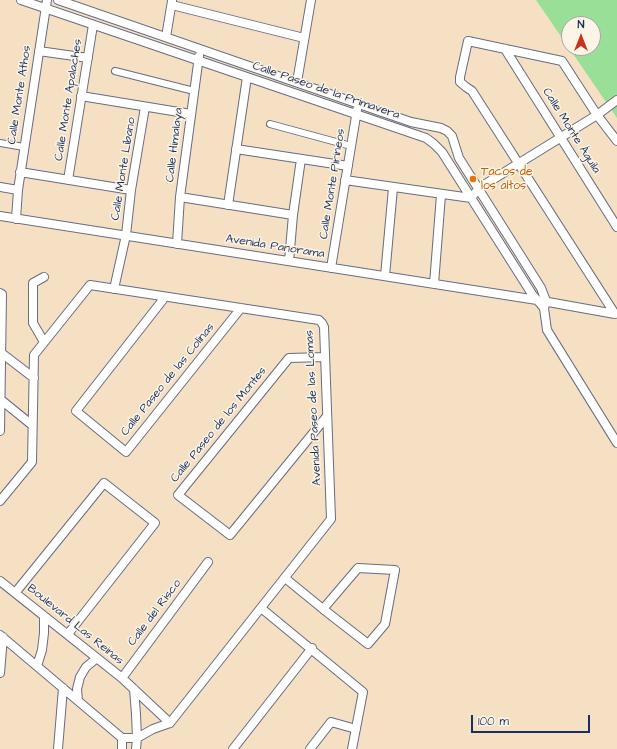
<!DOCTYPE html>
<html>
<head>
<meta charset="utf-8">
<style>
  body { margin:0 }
  #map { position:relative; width:617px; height:749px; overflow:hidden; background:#f5e0c4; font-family:"Architects Daughter",sans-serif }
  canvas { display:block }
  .north { position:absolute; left:561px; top:16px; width:40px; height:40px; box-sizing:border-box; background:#fcf5e5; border:1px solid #a2a6af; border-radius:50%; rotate:0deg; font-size:11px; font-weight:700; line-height:16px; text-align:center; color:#1b2f5e }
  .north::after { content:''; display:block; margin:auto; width:14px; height:18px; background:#c8321e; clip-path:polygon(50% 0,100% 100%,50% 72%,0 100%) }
  .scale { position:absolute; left:471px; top:715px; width:119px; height:18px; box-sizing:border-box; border:2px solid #1b2f5e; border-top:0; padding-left:5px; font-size:12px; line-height:14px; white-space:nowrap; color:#1b2f5e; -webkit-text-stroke:3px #fcf5e5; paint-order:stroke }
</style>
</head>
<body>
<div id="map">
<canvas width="617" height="749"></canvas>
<div class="north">N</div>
<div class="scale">100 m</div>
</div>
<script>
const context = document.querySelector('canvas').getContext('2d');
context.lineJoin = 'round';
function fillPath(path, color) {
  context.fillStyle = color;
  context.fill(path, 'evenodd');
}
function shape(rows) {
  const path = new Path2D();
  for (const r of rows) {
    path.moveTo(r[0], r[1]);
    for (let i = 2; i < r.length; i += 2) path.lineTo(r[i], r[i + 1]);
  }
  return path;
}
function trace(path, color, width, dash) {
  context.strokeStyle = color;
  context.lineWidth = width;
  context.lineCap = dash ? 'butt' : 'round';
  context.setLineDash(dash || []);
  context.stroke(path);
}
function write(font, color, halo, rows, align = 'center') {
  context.font = font + ' "Architects Daughter",sans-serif';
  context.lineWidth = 3;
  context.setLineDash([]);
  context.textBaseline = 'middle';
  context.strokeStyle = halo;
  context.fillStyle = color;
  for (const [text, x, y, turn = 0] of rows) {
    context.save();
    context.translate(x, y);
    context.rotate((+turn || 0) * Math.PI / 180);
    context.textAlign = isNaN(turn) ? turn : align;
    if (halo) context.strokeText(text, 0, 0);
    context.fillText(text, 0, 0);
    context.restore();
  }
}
fillPath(shape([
  [536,0,617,0,617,118],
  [569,24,593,24,593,48,569,48]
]), '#9adf98');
const pedestrian = shape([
  [115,71,194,91],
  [270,124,351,146],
  [0,143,24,147]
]);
const minor = shape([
  [21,0,426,138,434,144,442,152,532,294,544,308],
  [58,0,411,122,441,128,447,131,452,136,459,158,541,288,546,301,544,308,547,330,617,443],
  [172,5,304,38],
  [166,37,172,1],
  [505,49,617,227],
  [39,51,88,58],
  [297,82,311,0],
  [81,96,191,114],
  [236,149,348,166],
  [20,172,131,190],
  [68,180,93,25],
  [345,180,471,198,479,188,597,115,617,100],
  [0,187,18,190],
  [180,197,293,215],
  [228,205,247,77],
  [0,216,537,300,615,314],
  [16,219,18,190,47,0],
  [177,244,180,197,199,56],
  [289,261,293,215,301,159],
  [331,268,357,110],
  [385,276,393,188],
  [44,277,33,283,33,323,44,342],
  [434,284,441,195],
  [114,289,126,235,131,190,145,107],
  [0,293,2,294,0,431],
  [165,297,76,411,126,452,241,308],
  [615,314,472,91,466,87,460,82,460,77,468,41,562,61,597,115,617,141],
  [0,352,34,378],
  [325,357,289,358,178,495,230,535,327,416],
  [0,399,32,425],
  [0,501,32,462,34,355,90,285,319,320,322,323,324,327,331,519,170,723,153,729,137,738,122,738],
  [285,578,323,609,368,644,385,624,395,570,358,568,323,609],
  [0,581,122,678,170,723],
  [15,593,104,483,155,523,68,634],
  [261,608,363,692,352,749],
  [0,635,122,738],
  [37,666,42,650,44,633,44,616],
  [0,673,3,637],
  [122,678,208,562],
  [134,689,136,714,137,738,136,749],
  [78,700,77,689,80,677,86,667,97,658],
  [58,749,63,688],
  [122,749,122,738],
  [233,749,312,648],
  [310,749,331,722,356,729]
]);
trace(pedestrian, '#676d82', 8);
trace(minor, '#676d82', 10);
trace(pedestrian, '#fff', 6);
trace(minor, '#fff', 8);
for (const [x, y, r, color] of [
  [473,179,4,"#e8710a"]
]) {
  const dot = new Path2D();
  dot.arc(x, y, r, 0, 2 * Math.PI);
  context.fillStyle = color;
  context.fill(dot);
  trace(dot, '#fcf5e5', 1.5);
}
write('12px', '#1b2f5e', '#fcf5e5', [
  ["Calle Paseo de la Primavera",326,91,19],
  ["Calle Monte Athos",20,95,-81],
  ["Calle Monte Apalaches",69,100,-81],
  ["Calle Monte Águila",571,131,58],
  ["Calle Himalaya",175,145,-83],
  ["Calle Monte Líbano",124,169,-81],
  ["Calle Monte Pirineos",333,184,-81],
  ["Avenida Panorama",275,247,9],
  ["Calle Paseo de las Colinas",168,380,-51],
  ["Avenida Paseo de las Lomas",314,408,-93],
  ["Calle Paseo de los Montes",219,425,-51],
  ["Calle del Risco",155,613,-53],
  ["Boulevard Las Reinas",75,625,39]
]);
write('12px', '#c56008', '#fcf5e5', [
  ["Tacos de",481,172],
  ["los altos",481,186]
], 'left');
</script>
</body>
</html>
